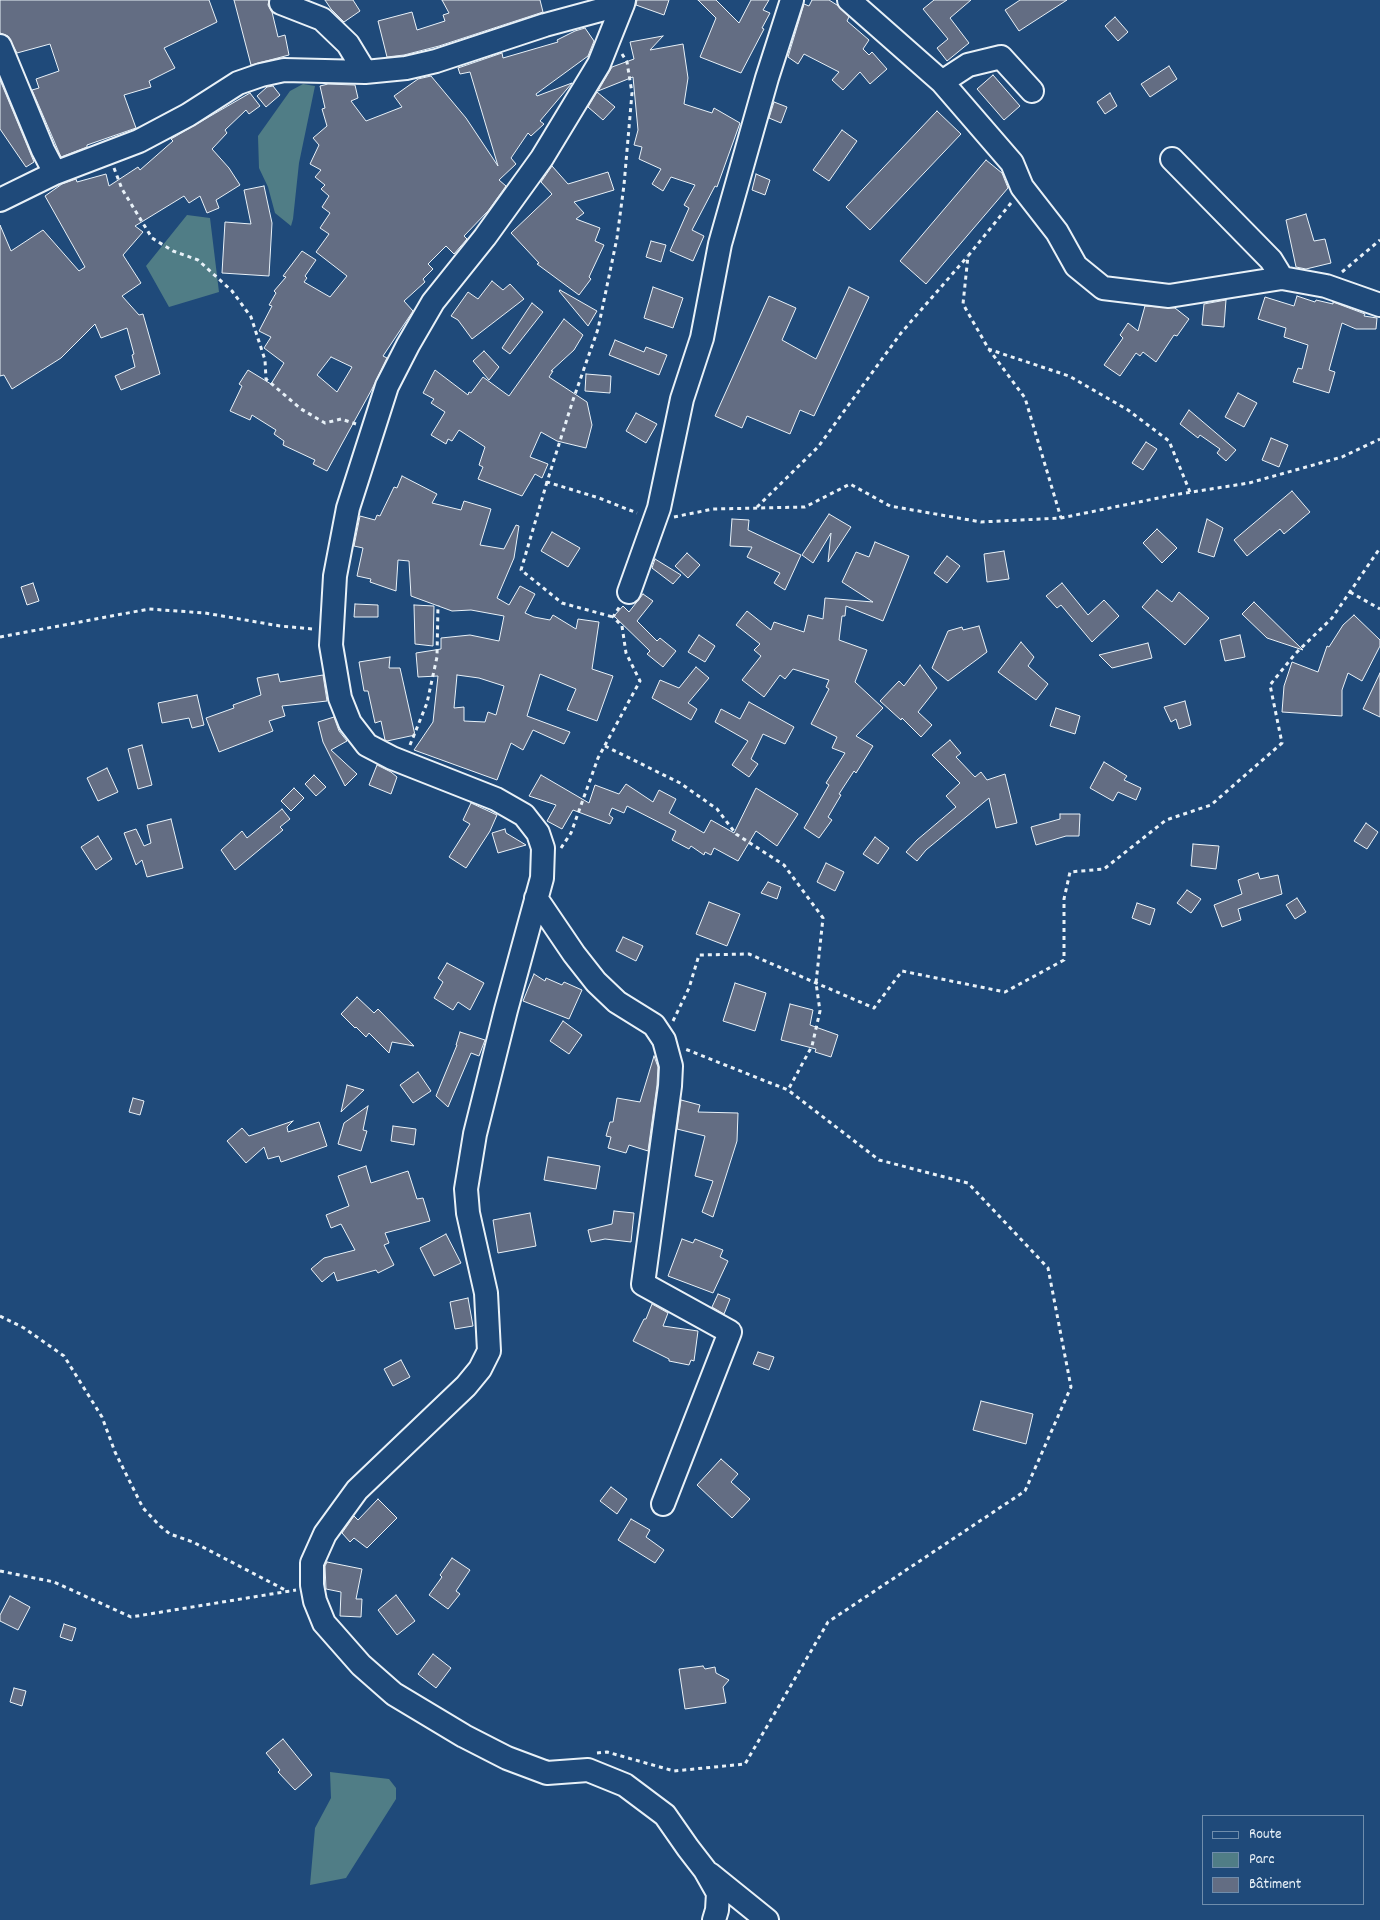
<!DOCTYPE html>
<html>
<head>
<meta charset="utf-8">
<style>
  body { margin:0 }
  #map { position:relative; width:1380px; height:1920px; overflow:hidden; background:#1f4a7a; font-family:Dekko,sans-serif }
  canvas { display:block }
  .legend { position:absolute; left:1202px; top:1815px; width:162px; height:90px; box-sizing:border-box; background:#1f4a7a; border:1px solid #6f8dac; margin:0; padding:6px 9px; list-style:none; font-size:15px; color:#e8f1f8 }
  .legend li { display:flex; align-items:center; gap:10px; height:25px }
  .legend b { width:25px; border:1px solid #6f8dac }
</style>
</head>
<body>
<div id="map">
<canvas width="1380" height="1920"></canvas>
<ul class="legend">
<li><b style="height:6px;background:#1f4a7a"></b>Route</li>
<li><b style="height:14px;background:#507d86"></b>Parc</li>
<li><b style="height:14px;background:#636d83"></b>Bâtiment</li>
</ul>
</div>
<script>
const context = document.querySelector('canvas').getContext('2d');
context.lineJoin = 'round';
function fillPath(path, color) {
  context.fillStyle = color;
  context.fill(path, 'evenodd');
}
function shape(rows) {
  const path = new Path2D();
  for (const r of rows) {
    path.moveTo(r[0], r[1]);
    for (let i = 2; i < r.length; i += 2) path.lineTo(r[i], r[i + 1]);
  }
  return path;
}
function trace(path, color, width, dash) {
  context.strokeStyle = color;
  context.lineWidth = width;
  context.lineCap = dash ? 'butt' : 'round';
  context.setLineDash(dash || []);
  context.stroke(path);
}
fillPath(shape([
  [303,84,315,86,299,163,293,219,291,226,275,213,268,187,259,168,258,136,290,91],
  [187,215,210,218,219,292,169,307,146,266],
  [330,1772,389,1779,396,1788,396,1799,346,1878,310,1885,315,1828,331,1798]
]), '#507d86');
const building = shape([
  [0,0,209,0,217,22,164,48,175,68,149,81,151,87,124,95,136,128,87,145,87,147,61,157,32,90,39,88,36,79,59,71,50,44,17,53,8,36,0,33,0,0],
  [234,0,269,0,268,5,272,12,278,37,285,35,289,55,251,65,234,0],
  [325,0,353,0,360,11,344,22,331,9,325,0],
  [442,0,540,0,543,12,439,46,404,55,387,57,378,21,412,12,417,30,445,21,443,15,449,13,442,0],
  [637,0,669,0,664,15,636,5,637,0],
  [698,0,716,0,739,23,751,0,769,0,763,10,770,13,762,28,764,29,741,73,700,57,716,18,698,0],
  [812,0,829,0,837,5,849,17,847,21,869,40,863,49,869,55,872,52,887,69,870,84,860,72,843,90,832,80,839,72,804,54,798,64,788,57,804,4,809,6,812,0],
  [934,0,971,0,950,18,969,43,947,61,937,48,948,39,923,9,934,0],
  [1020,0,1067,0,1019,31,1005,10,1020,0],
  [1115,17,1128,32,1118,41,1105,26,1115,17],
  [585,28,594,41,588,56,536,94,537,96,572,83,540,121,544,124,531,136,528,133,511,158,516,164,499,180,506,186,488,211,464,236,467,239,454,254,446,246,428,264,433,269,423,279,425,282,404,301,413,311,383,356,387,358,372,389,327,471,313,464,315,460,283,445,284,441,274,434,276,430,252,415,250,420,230,411,242,386,239,384,248,370,271,384,284,363,264,348,271,337,259,331,272,306,269,305,276,293,274,291,286,277,283,276,302,251,316,260,305,276,307,278,304,282,330,297,347,276,316,252,329,234,320,228,330,213,322,207,329,196,321,189,325,185,315,177,321,170,310,164,319,145,313,138,327,126,322,109,325,108,320,86,328,84,355,85,358,98,351,101,366,121,402,107,394,96,418,79,431,76,466,118,498,166,470,72,460,74,458,68,502,53,503,58,558,42,557,40,575,31,585,28],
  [331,357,352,367,337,392,317,375,331,357],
  [663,36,650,50,683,44,688,78,684,104,712,113,714,108,740,123,717,187,715,186,692,230,704,236,693,261,670,251,689,208,684,205,695,185,671,177,663,191,652,184,661,169,639,159,642,147,634,145,638,130,633,77,598,91,612,67,634,59,630,42,663,36],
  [1169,66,1177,79,1150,97,1141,84,1169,66],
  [993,75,1020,106,1004,120,977,89,993,75],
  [0,80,34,162,26,167,0,129,0,80],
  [273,86,280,95,266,107,257,96,267,87,273,86],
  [597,92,615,107,603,120,588,107,597,92],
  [250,93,260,106,249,114,246,110,225,130,227,133,212,149,229,168,240,185,216,200,219,208,207,213,200,196,189,203,184,196,135,226,143,232,123,255,141,283,122,296,139,315,143,314,160,374,121,390,115,376,135,367,132,355,134,354,127,328,101,338,95,324,61,358,12,389,4,375,0,376,0,225,11,251,43,230,79,271,85,267,45,196,62,184,76,179,77,182,106,174,109,186,138,167,140,170,173,141,171,139,250,93],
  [1110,93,1117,106,1105,114,1097,102,1110,93],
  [774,102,787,107,781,123,769,118,774,102],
  [937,111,961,134,870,230,846,207,937,111],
  [842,130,857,141,829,181,813,170,842,130],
  [986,160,1002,173,1008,188,926,284,900,261,986,160],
  [552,166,568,184,608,172,614,190,574,202,584,213,576,219,600,228,595,241,604,245,589,277,591,279,579,295,537,264,539,263,511,233,552,194,541,182,552,166],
  [756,174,770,180,765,195,752,190,756,174],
  [264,186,272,223,269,276,222,273,225,222,251,224,244,190,264,186],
  [1306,214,1314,241,1325,239,1331,263,1306,269,1296,267,1286,220,1306,214],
  [651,241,666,245,661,262,646,257,651,241],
  [492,281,503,290,510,284,524,299,472,339,458,320,451,316,468,292,478,299,492,281],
  [653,287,683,298,673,328,644,318,653,287],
  [849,287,869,297,814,416,800,410,790,434,747,416,742,428,715,416,769,296,796,308,782,340,816,359,849,287],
  [560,290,597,311,588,326,559,291,560,290],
  [1297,296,1315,302,1316,300,1333,304,1333,302,1365,314,1364,316,1377,318,1376,329,1356,329,1342,323,1329,370,1335,372,1329,393,1293,382,1298,368,1302,369,1308,345,1284,337,1286,328,1258,319,1265,297,1294,306,1297,296],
  [1226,300,1224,327,1202,325,1204,304,1226,300],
  [532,303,543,312,510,354,502,348,532,303],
  [1145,306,1175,308,1189,319,1177,336,1174,335,1156,362,1143,352,1140,356,1136,353,1120,376,1104,365,1123,338,1120,335,1128,323,1138,331,1145,306],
  [564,319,583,335,574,350,551,371,553,371,549,377,587,402,592,425,586,448,557,441,541,432,530,457,548,464,542,478,535,474,522,496,478,479,483,467,479,465,485,447,459,430,452,441,448,439,446,444,431,435,445,412,431,403,434,399,423,393,435,370,468,395,469,392,471,393,483,377,509,396,564,319],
  [615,340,644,352,646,347,667,355,659,375,609,355,615,340],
  [484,351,499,367,489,380,473,361,484,351],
  [586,374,611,376,610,393,585,391,586,374],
  [1238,393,1257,403,1244,427,1225,417,1238,393],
  [1189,410,1236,450,1226,461,1217,453,1220,449,1200,435,1198,438,1180,424,1189,410],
  [636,413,657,424,646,443,626,431,636,413],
  [1271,438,1288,445,1279,467,1262,460,1271,438],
  [1146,442,1157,449,1143,470,1132,463,1146,442],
  [402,476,437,494,432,503,461,510,464,501,491,509,480,545,504,549,516,525,519,526,514,558,497,598,509,605,520,586,535,594,525,613,534,617,550,620,553,615,576,629,578,619,599,622,592,669,613,676,597,721,567,710,576,689,540,674,527,716,570,732,564,744,533,730,523,750,511,743,497,780,414,750,433,722,438,676,418,677,416,653,441,649,441,638,470,635,499,641,504,616,471,610,452,611,411,596,409,561,398,560,396,591,370,582,371,579,357,576,363,548,354,546,360,516,375,520,377,515,380,516,394,487,397,488,402,476],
  [457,675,479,678,504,686,496,715,488,712,485,722,464,721,464,707,454,708,457,675],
  [1292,491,1310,512,1284,534,1280,529,1247,556,1234,540,1292,491],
  [829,514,851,527,828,562,831,533,813,563,802,555,829,514],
  [732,519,749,520,748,530,801,555,785,590,774,583,780,573,747,557,752,547,730,546,732,519],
  [1207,519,1223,528,1214,557,1198,552,1207,519],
  [1157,529,1177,548,1162,563,1143,543,1157,529],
  [552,532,580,548,568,567,541,551,552,532],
  [875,542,909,556,883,621,846,606,845,616,842,616,839,640,867,650,855,682,883,708,856,736,873,746,856,773,854,771,839,794,841,795,828,817,832,820,819,838,804,828,829,785,826,783,845,753,832,748,837,737,811,724,829,689,826,687,829,680,793,669,785,679,780,675,764,697,742,680,761,656,754,650,760,644,736,625,747,611,771,630,774,622,804,632,808,615,823,619,825,598,873,602,842,582,856,552,869,557,875,542],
  [1004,551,1009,579,987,582,984,554,1004,551],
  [687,553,700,565,688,578,675,566,687,553],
  [947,556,960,566,947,583,934,573,947,556],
  [655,559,681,575,673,584,652,568,655,559],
  [33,583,39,601,27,605,21,587,33,583],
  [1062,583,1088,615,1104,600,1119,616,1092,642,1061,605,1057,608,1046,596,1062,583],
  [1157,590,1172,602,1179,592,1209,618,1185,645,1142,607,1157,590],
  [643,594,653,601,637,621,657,641,660,638,676,651,663,667,647,654,650,651,614,616,623,606,629,612,643,594],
  [1254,602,1303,650,1267,638,1242,614,1254,602],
  [355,604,378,605,378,617,354,617,355,604],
  [414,605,434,606,433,646,415,644,414,605],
  [1354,615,1380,640,1380,646,1362,681,1348,673,1342,690,1342,716,1282,712,1284,686,1292,662,1318,672,1327,646,1329,647,1343,625,1354,615],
  [979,626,987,652,948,681,932,668,948,631,962,627,963,630,979,626],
  [699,635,715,646,705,662,688,652,699,635],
  [1240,635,1245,657,1225,661,1220,640,1240,635],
  [1021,642,1034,657,1028,666,1048,684,1036,700,998,672,1021,642],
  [1148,643,1152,658,1112,668,1099,655,1148,643],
  [390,657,389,668,400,668,415,735,387,741,385,740,381,721,375,723,368,691,364,691,359,662,390,657],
  [920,665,937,688,918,712,932,725,921,737,902,718,901,720,880,701,899,681,904,686,920,665],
  [696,667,709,678,688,703,697,709,691,720,652,698,660,680,679,688,696,667],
  [1380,673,1380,717,1363,709,1380,673],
  [278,674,280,682,323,675,327,701,282,706,285,716,269,721,273,731,219,752,206,718,234,708,233,705,261,695,257,678,278,674],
  [197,695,204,725,192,728,189,718,162,723,158,703,197,695],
  [1185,701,1191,725,1179,729,1176,719,1171,722,1164,707,1185,701],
  [749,702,794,727,785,744,763,734,751,759,758,764,749,777,732,765,748,741,715,722,721,709,740,719,749,702],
  [1056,708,1080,716,1075,734,1050,726,1056,708],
  [334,717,339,731,347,741,331,750,357,774,345,786,323,742,318,722,334,717],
  [950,740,961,753,956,757,975,777,981,772,987,780,1005,774,1017,823,996,828,989,798,926,850,917,861,906,852,917,840,956,807,946,796,960,783,932,755,950,740],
  [142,745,152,785,138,789,128,749,142,745],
  [1104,762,1127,776,1124,780,1141,788,1136,800,1118,792,1113,801,1090,788,1104,762],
  [377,765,391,772,397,777,391,794,369,785,377,765],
  [107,768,118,792,98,801,87,778,107,768],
  [314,775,326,787,316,796,305,784,314,775],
  [541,775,589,803,595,785,619,794,626,784,653,802,659,790,676,799,669,813,704,833,711,820,734,833,756,788,798,814,777,846,756,831,738,861,714,848,711,855,705,852,704,855,691,846,689,849,672,840,676,831,627,806,624,813,612,808,609,815,613,818,610,824,573,810,562,829,547,821,556,805,529,796,541,775],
  [294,788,304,798,291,811,281,801,294,788],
  [471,803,497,815,490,831,466,868,449,857,470,824,463,820,471,803],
  [282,809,290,819,280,827,283,830,235,870,221,850,242,831,247,838,282,809],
  [1060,814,1080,814,1079,836,1066,836,1036,845,1031,827,1060,819,1060,814],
  [171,819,183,868,147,877,142,860,136,865,124,833,136,829,144,846,151,843,147,825,171,819],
  [1366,823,1378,832,1367,849,1354,841,1366,823],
  [505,829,506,833,526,845,498,853,492,833,505,829],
  [98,836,112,859,96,870,81,847,98,836],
  [875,837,889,848,878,864,863,854,875,837],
  [1193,844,1219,846,1216,869,1191,866,1193,844],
  [826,863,844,872,835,891,817,882,826,863],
  [1258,873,1260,879,1278,875,1282,894,1238,909,1241,920,1222,927,1214,905,1242,894,1238,880,1258,873],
  [768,882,781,887,777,899,761,893,768,882],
  [1187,890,1201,899,1191,913,1177,903,1187,890],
  [1297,898,1306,912,1295,919,1286,905,1297,898],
  [709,902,740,914,727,946,696,934,709,902],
  [1137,903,1155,909,1150,925,1132,918,1137,903],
  [623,937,643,946,636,961,616,951,623,937],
  [447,963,484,983,470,1010,458,1002,453,1010,434,998,443,982,438,978,447,963],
  [534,974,545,981,546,978,562,985,564,982,582,990,569,1019,523,1001,534,974],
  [735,983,766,993,755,1031,723,1021,735,983],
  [357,997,374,1013,378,1009,414,1046,392,1042,389,1053,369,1033,366,1037,356,1027,355,1028,341,1014,357,997],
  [790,1004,813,1010,810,1025,838,1035,831,1057,815,1052,816,1049,781,1040,790,1004],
  [563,1021,582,1035,569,1054,550,1041,563,1021],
  [460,1032,485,1040,479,1056,471,1053,448,1107,436,1096,457,1045,456,1045,460,1032],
  [654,1056,658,1067,657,1085,648,1151,629,1145,626,1153,608,1148,611,1137,606,1136,610,1122,613,1122,617,1098,640,1102,654,1056],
  [418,1072,431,1091,413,1103,400,1085,418,1072],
  [347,1085,364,1090,341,1112,347,1085],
  [133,1098,144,1101,140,1115,129,1112,133,1098],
  [681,1100,700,1105,698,1112,738,1113,737,1141,713,1217,702,1212,713,1181,695,1176,705,1136,677,1129,681,1100],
  [368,1106,363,1130,367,1131,361,1151,338,1144,344,1123,368,1106],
  [293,1121,287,1127,288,1132,319,1122,327,1146,281,1162,279,1156,268,1159,264,1147,246,1163,227,1141,242,1128,249,1136,293,1121],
  [393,1126,416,1129,414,1145,391,1141,393,1126],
  [548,1157,600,1166,596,1189,544,1180,548,1157],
  [366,1166,371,1183,408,1171,417,1199,423,1198,430,1221,385,1233,389,1243,384,1245,394,1265,378,1273,376,1270,337,1281,334,1272,322,1282,311,1269,324,1258,355,1250,341,1224,331,1228,326,1215,349,1206,338,1176,366,1166],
  [614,1211,634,1213,631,1242,605,1239,591,1242,588,1230,612,1224,614,1211],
  [530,1213,536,1246,498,1253,493,1220,530,1213],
  [446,1234,461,1263,434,1276,420,1248,446,1234],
  [682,1239,693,1243,695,1239,723,1250,720,1257,728,1261,713,1293,668,1276,682,1239],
  [718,1294,730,1299,724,1314,712,1307,718,1294],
  [468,1298,473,1326,455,1329,450,1302,468,1298],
  [652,1304,668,1313,663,1326,698,1331,694,1361,691,1360,689,1365,669,1361,669,1359,633,1341,644,1319,646,1319,652,1304],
  [758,1352,774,1357,769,1370,753,1364,758,1352],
  [401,1360,410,1377,393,1386,384,1369,401,1360],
  [981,1401,1033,1414,1026,1444,973,1430,981,1401],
  [721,1459,738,1474,731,1482,750,1499,732,1518,697,1485,721,1459],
  [611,1487,627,1499,617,1514,600,1501,611,1487],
  [378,1499,397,1518,367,1548,354,1538,350,1542,342,1533,354,1516,358,1520,378,1499],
  [631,1519,650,1530,646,1537,664,1550,655,1563,618,1540,631,1519],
  [452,1558,470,1570,456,1591,460,1594,448,1609,429,1595,442,1577,440,1575,452,1558],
  [327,1562,362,1569,356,1599,362,1599,361,1617,340,1616,341,1592,326,1589,325,1566,327,1562],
  [396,1595,415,1621,397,1635,378,1610,396,1595],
  [10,1596,30,1607,18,1630,0,1621,0,1615,10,1596],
  [64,1624,76,1628,72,1641,60,1637,64,1624],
  [433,1654,451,1668,436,1688,418,1674,433,1654],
  [703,1666,705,1669,715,1667,716,1673,729,1680,723,1687,726,1703,685,1709,679,1669,703,1666],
  [14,1688,26,1691,22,1706,10,1702,14,1688],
  [283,1739,312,1775,295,1790,278,1772,280,1770,266,1753,283,1739]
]);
fillPath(building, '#636d83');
trace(building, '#e8f1f8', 1);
const minor = shape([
  [849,0,942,82,1012,163,1022,187,1057,232,1076,266,1103,288,1169,296,1282,278,1326,286,1380,305],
  [281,3,322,19,348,44,365,72],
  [623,4,599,64,542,158,485,237,433,302,408,345,387,386,348,508,335,576,331,645,340,698,350,723,367,745,392,758,496,799,524,815,538,833,543,848,542,878,506,1010,475,1134,466,1189,468,1213,486,1293,489,1351,480,1369,466,1386,357,1490,325,1534,312,1563,312,1585,315,1601,324,1623,361,1665,394,1694,464,1736,507,1758,547,1773,588,1770,625,1785,665,1815,688,1848,705,1870,718,1893,717,1910,714,1920],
  [0,46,43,150,55,173],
  [942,82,968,65,1001,57,1032,91],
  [1172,159,1271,260,1282,278],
  [0,200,55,173,139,141,188,115,238,83,261,75,284,70,365,72,406,68,436,61,545,25,623,4,624,0],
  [629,592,659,508,682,399,702,338,720,244,767,78,792,0],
  [536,898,574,954,596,982,617,1002,654,1025,664,1040,671,1066,670,1086,643,1284,730,1332,663,1504],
  [710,1874,767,1920]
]);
trace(minor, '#e8f1f8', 26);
trace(shape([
  [622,54,627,62,632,93,624,185,617,238,598,329,573,400,547,482,599,498,637,513],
  [114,168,122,189,152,238,173,251,198,260,232,291,251,317,265,360,266,379,301,409,325,423,341,419,356,424],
  [1011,203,968,256,963,304,988,348,1025,398,1061,518],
  [1342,272,1380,240],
  [988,349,1069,376,1128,410,1169,441,1190,492],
  [547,482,521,570,562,603,613,617],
  [757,507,818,447,901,333,968,256],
  [674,517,713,509,805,507,850,484,890,506,981,522,1061,518,1173,495,1249,483,1342,457,1380,439],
  [1350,592,1380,609],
  [0,637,149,609,205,613,280,626,313,629],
  [410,745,427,703,437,657,438,605],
  [605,746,680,783,717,809,736,834,784,865,823,918,816,983,820,1011,812,1046,788,1090],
  [561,848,571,833,598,758,640,681,626,653,622,626,613,617,620,606],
  [673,1021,689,988,699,955,749,954,874,1008,902,971,1005,992,1064,960,1064,899,1070,872,1104,869,1166,820,1211,805,1282,743,1270,685,1295,654,1332,618,1380,548],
  [0,1316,24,1328,64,1356,102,1417,115,1452,143,1508,160,1526,170,1534,193,1542,289,1592],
  [0,1571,54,1582,131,1617,296,1590],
  [597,1753,607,1752,674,1771,745,1764,828,1622,1025,1491,1071,1387,1048,1268,968,1183,879,1160,788,1090,685,1049]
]), '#e8f1f8', 3, [4, 4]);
trace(minor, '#1f4a7a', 22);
</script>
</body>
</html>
